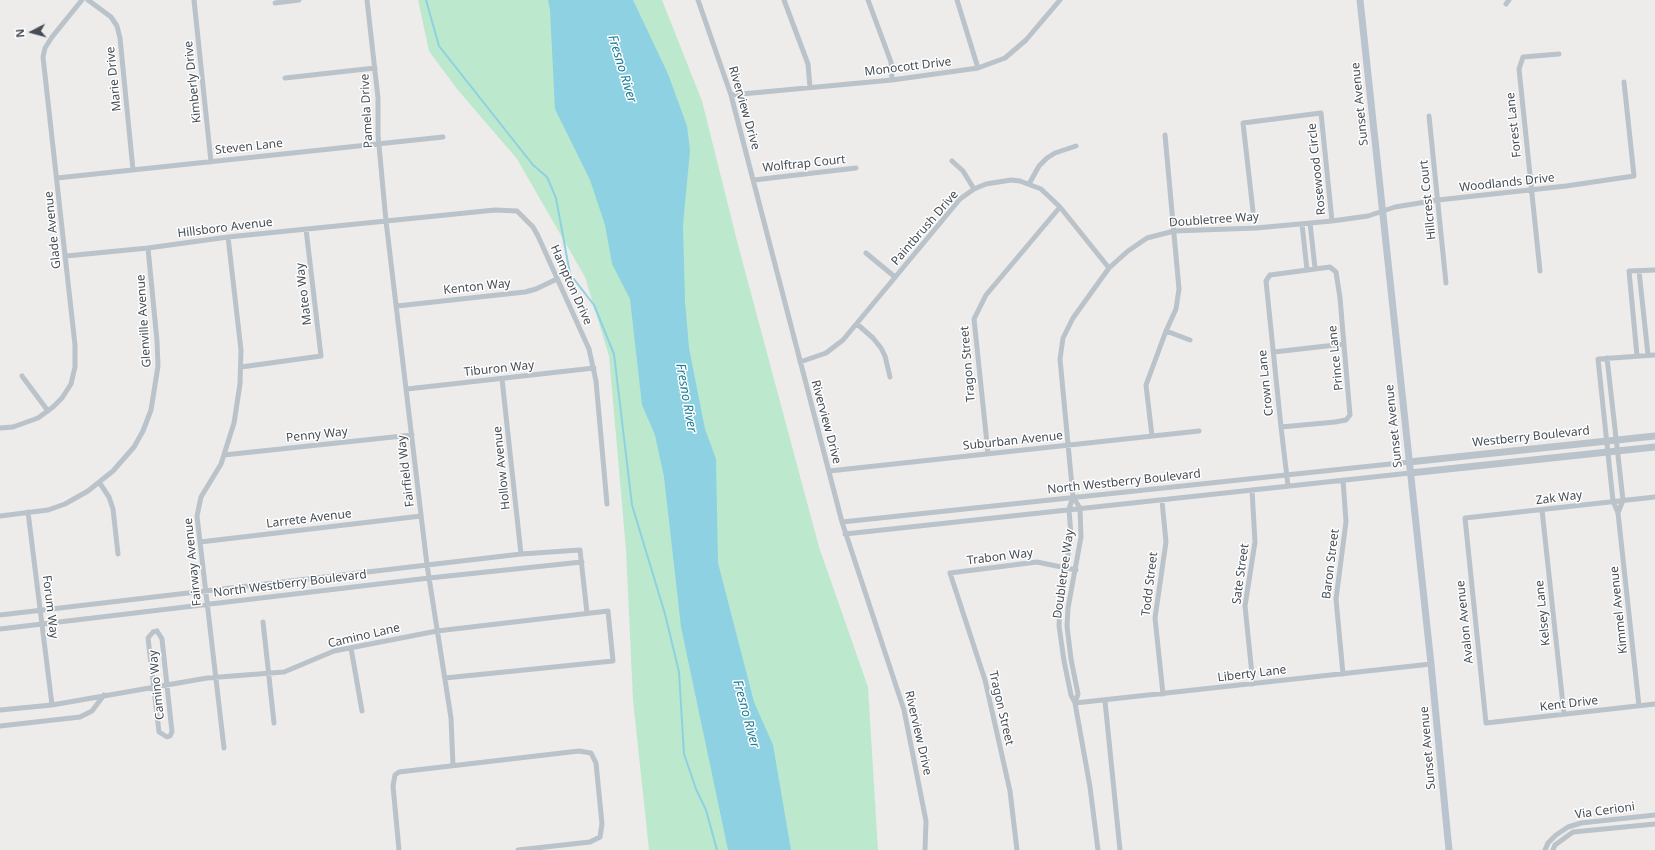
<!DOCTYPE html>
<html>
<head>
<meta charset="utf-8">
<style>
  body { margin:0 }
  #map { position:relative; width:1655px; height:850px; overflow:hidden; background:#eeebeb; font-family:"Noto Sans",sans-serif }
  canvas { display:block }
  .north { position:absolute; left:12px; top:12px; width:40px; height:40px; -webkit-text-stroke:3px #fff; paint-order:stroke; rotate:264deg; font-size:11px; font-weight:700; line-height:16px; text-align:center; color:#454e56 }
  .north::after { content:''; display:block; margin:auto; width:14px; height:18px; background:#454e56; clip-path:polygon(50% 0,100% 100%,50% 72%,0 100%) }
</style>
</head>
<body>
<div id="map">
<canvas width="1655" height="850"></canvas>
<div class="north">N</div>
</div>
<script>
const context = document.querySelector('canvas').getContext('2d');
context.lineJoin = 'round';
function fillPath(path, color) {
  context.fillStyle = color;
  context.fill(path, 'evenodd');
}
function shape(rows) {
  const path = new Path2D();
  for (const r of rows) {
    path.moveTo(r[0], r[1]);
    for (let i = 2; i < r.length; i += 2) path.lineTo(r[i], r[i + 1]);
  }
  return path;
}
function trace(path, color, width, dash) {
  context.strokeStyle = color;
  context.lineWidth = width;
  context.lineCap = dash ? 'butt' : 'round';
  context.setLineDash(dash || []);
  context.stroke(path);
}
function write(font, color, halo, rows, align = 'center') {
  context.font = font + ' "Noto Sans",sans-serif';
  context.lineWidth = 3;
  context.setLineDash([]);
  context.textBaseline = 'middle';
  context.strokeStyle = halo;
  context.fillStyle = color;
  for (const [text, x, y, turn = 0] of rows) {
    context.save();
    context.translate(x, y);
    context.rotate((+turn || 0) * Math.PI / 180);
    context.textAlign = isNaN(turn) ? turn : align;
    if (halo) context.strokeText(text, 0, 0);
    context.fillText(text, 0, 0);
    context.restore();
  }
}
fillPath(shape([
  [418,0,662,0,702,101,737,241,819,547,868,687,878,850,649,850,633,700,626,550,609,356,585,277,517,159,457,89,429,51]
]), '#bce9cd');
fillPath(shape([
  [548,0,633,0,668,74,687,126,690,150,683,225,685,301,689,348,705,429,716,459,718,563,754,702,773,745,791,850,728,850,681,627,664,477,655,435,642,405,630,299,612,264,605,225,590,180,555,109,550,10]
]), '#8dd1e2');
trace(shape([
  [426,0,439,46,533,165,547,177,556,198,570,274,594,305,614,354,632,505,665,614,679,672,684,754,696,789,706,810,717,850]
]), '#8dd1e2', 2);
trace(shape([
  [88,0,111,17,117,26,120,38,133,170],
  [194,0,211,162],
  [367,0,378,98,378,135,386,221,427,565,451,718,453,766],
  [698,0,731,95,842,522,904,710,926,821,925,850],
  [784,0,808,64,810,87],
  [868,0,891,62,892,80],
  [957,0,978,68],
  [275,3,299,0],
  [1506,4,1509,0],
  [285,78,375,68],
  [731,95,892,80,978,68,1005,58,1026,40,1060,0],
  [1429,116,1446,283],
  [952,161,963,171,974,189],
  [57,178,443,137],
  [754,180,856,168],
  [1029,184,1039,166,1047,158,1055,153,1076,146],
  [1253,211,1243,123,1321,113,1332,221],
  [1310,223,1315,268],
  [1302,224,1307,270],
  [866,253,895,277],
  [66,256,148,248,228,237,495,210,517,211,533,227,538,236,589,349,596,381,607,504],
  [1540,271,1519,69,1523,57,1559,54],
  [1639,271,1648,355],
  [397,306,525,292,536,289,557,279],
  [857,324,873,338,881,348,885,356,890,377],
  [1166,331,1190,340],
  [1274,352,1344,344],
  [1637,356,1629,271,1655,270],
  [1607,358,1623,500,1618,513],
  [800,362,826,353,843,340,960,199,974,189,986,184,1011,180,1020,181,1041,189,1060,207,1109,268],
  [241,367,321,356,306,229],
  [22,376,48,411],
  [502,379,521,554],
  [407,389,594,368],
  [1281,427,1335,422,1346,420,1350,415,1340,298,1336,272,1330,267,1270,275,1266,281,1281,427,1288,486],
  [0,428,13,427,38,418,53,407,62,398,71,384,75,367,75,345,43,57,45,48,52,37,82,0],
  [1152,436,1146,385,1166,331,1176,309,1179,289,1165,135],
  [988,453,974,319,986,295,1060,207],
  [224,455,412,435],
  [829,471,1199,431],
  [99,482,109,497,113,509,118,554],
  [1252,490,1255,542,1245,606,1253,684],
  [1073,497,1080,508,1081,537,1068,608,1067,626,1071,659,1078,694,1075,703],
  [1655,497,1465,518,1486,723,1655,704],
  [1162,501,1166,542,1155,618,1163,694],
  [1542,510,1564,714],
  [28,512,52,705],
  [0,516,48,510,65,504,88,491,113,471,134,447,143,431,151,410,158,366,157,341,148,248],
  [842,522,1409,462],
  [845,534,1410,473],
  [200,542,421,516],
  [0,615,521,554,580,550,587,613],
  [263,622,274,723],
  [0,629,429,578,582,562],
  [157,631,162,639,172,732,170,736,167,737,159,732,148,638,153,632,157,631],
  [351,648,362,711],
  [1343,674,1336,599,1346,522,1343,480],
  [1105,701,1120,850],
  [1075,703,1431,664],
  [1639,706,1618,513,1613,501,1598,359,1655,355],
  [0,710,52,705,207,678,284,672,334,651,437,631,608,611,613,661,445,678],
  [0,726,80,717,92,711,104,695],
  [224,748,197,516,201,497,221,464,234,423,240,384,241,350,228,237],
  [399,850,393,786,395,775,399,772,579,751,591,753,596,763,602,824,600,837,590,842,518,850],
  [1017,850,1010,791,985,680,950,573,1037,562,1076,570],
  [1098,850,1090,787,1075,703,1071,695,1064,661,1059,626,1060,606,1071,536,1069,509,1073,497,1060,359,1063,338,1073,318,1109,268,1128,251,1147,238,1174,231,1256,228,1332,221,1368,216,1395,207,1438,200,1566,186,1634,176,1624,82],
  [1545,850,1548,843,1556,835,1568,827,1581,823,1655,815],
  [1553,850,1555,845,1573,832,1655,824]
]), '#bac3c9', 5);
trace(shape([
  [1409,462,1655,436],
  [1410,473,1655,447]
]), '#bac3c9', 7);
trace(shape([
  [1360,0,1431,664,1449,850]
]), '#bac4ce', 7);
write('12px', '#454e56', '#fff', [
  ["Monocott Drive",908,67,-7],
  ["Marie Drive",114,79,-96],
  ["Kimberly Drive",193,82,-96],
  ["Sunset Avenue",1360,104,-96],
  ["Riverview Drive",744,108,74],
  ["Pamela Drive",367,111,-93],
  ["Forest Lane",1514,125,-96],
  ["Steven Lane",249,147,-6],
  ["Wolftrap Court",804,164,-6],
  ["Rosewood Circle",1317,169,-96],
  ["Woodlands Drive",1507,183,-6],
  ["Hillcrest Court",1428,200,-96],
  ["Doubletree Way",1214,220,-4],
  ["Hillsboro Avenue",225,228,-7],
  ["Paintbrush Drive",925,228,-49],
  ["Glade Avenue",53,230,-96],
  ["Hampton Drive",571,285,66],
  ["Kenton Way",477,287,-6],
  ["Mateo Way",304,294,-97],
  ["Glenville Avenue",144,321,-94],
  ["Prince Lane",1336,358,-96],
  ["Tragon Street",968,364,-95],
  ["Tiburon Way",499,369,-6],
  ["Crown Lane",1266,383,-96],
  ["Riverview Drive",826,422,75],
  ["Sunset Avenue",1394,426,-96],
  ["Penny Way",317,435,-6],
  ["Westberry Boulevard",1531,437,-6],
  ["Suburban Avenue",1013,441,-6],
  ["Hollow Avenue",502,468,-96],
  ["Fairfield Way",406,471,-97],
  ["North Westberry Boulevard",1124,482,-6],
  ["Zak Way",1559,498,-7],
  ["Larrete Avenue",309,519,-7],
  ["Trabon Way",1000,557,-7],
  ["Fairway Avenue",193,562,-96],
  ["Baron Street",1331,564,-83],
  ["Doubletree Way",1064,574,-82],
  ["Sate Street",1241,574,-82],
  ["North Westberry Boulevard",290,584,-7],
  ["Todd Street",1150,584,-83],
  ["Forum Way",50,607,83],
  ["Kimmel Avenue",1619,610,-96],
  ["Kelsey Lane",1543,613,-96],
  ["Avalon Avenue",1465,622,-96],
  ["Camino Lane",364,636,-13],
  ["Liberty Lane",1252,674,-7],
  ["Camino Way",157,685,-96],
  ["Kent Drive",1569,704,-7],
  ["Tragon Street",1001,708,77],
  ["Riverview Drive",918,733,77],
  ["Sunset Avenue",1428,748,-95],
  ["Via Cerioni",1605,811,-8]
]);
write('italic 13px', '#187d96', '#fff', [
  ["Fresno River",622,69,73],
  ["Fresno River",686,398,80],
  ["Fresno River",746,714,75]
]);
</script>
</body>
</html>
